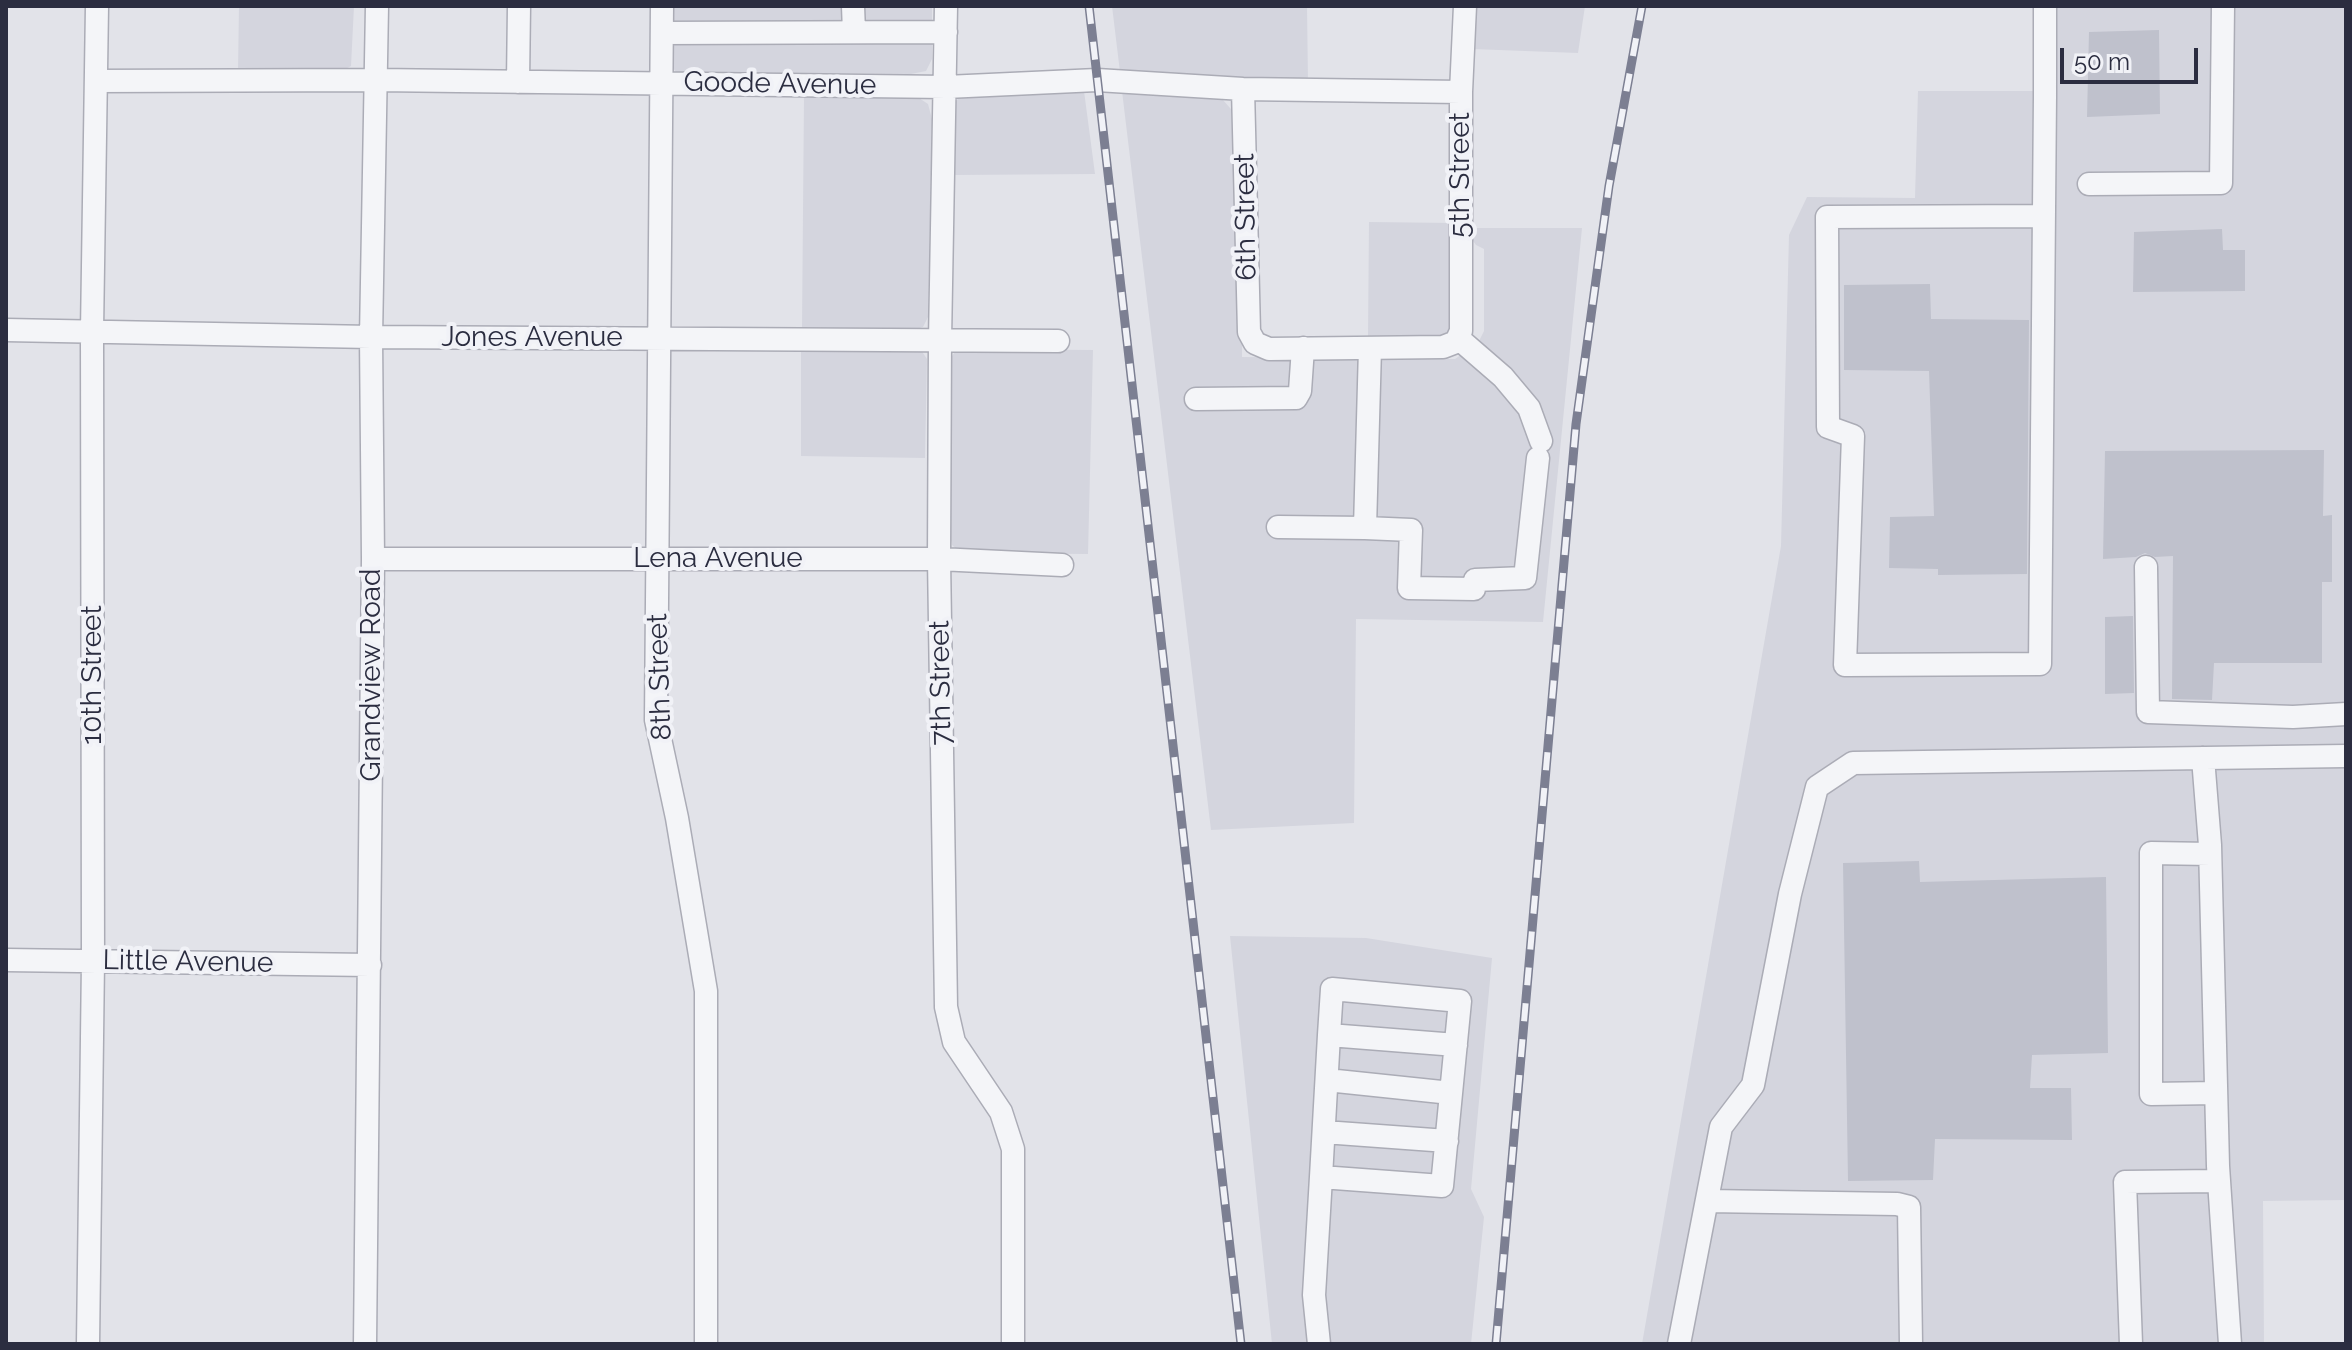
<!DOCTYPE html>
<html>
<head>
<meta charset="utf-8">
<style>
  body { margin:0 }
  #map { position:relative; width:2352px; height:1350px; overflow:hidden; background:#e2e3e9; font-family:Raleway,sans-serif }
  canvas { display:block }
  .frame { position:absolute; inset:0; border:8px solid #2b2d40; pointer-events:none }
  .scale { position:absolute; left:2060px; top:48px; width:138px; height:36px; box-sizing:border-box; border:4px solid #2b2d40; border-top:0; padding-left:10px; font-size:24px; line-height:28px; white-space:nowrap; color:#2b2d40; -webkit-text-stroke:6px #f1f2f7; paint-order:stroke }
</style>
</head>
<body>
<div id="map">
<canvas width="2352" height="1350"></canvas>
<div class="frame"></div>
<div class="scale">50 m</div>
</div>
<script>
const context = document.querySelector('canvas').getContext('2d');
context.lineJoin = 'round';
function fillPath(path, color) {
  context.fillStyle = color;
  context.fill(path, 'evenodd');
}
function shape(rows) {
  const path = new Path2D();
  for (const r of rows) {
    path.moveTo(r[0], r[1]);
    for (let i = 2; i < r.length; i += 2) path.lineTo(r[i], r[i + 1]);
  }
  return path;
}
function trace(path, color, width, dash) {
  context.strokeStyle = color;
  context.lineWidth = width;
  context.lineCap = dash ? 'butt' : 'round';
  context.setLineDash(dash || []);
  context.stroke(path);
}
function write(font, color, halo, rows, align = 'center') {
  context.font = font + ' Raleway,sans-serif';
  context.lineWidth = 8;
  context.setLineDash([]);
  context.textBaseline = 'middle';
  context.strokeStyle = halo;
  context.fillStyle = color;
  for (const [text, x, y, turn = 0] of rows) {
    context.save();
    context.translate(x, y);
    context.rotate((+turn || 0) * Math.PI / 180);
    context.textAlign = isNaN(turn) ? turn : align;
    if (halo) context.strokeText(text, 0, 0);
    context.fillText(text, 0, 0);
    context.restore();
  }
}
fillPath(shape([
  [239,6,354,6,351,66,342,71,238,71],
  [670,6,932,6,932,59,926,71,911,74,676,72,669,63],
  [1112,6,1307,6,1308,83,1120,72],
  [1474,6,1585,6,1578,53,1472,49],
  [2052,6,2346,6,2346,1200,2263,1201,2264,1344,1642,1344,1781,546,1789,235,1807,197,1915,198,1918,91,2052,91],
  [1084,91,1095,174,953,175,955,103,962,93],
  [1122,91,1214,97,1223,100,1237,116,1242,139,1242,357,1455,359,1478,343,1484,331,1484,249,1476,245,1471,238,1469,228,1582,228,1543,622,1356,619,1354,823,1211,830],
  [804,97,919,98,928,104,932,119,928,317,923,327,913,330,802,328],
  [1369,222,1454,223,1454,330,1440,339,1368,336],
  [801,349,921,350,927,359,925,458,801,456],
  [957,349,1093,350,1088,554,961,553,952,545,950,536,950,359],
  [1230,936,1366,938,1492,958,1471,1189,1484,1217,1471,1344,1272,1344]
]), '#d4d5de');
fillPath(shape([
  [2159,30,2160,114,2087,117,2089,32],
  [2222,229,2223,250,2245,250,2245,291,2133,292,2134,232],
  [1930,284,1931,319,2029,320,2027,574,1938,575,1938,569,1889,568,1890,517,1934,516,1929,371,1844,370,1844,285],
  [2324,450,2323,516,2332,515,2332,582,2322,582,2322,663,2214,663,2212,700,2172,699,2173,556,2155,557,2145,553,2136,557,2103,559,2105,451],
  [2133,616,2134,693,2105,694,2105,617],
  [1919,861,1920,882,2106,877,2108,1053,2032,1055,2030,1088,2071,1088,2072,1140,1935,1139,1933,1180,1848,1181,1843,863]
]), '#bfc1cc');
const minor = shape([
  [662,6,656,720,677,818,706,991,706,1344],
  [853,6,854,32],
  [946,6,940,340,939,559,946,1007,954,1042,1001,1112,1013,1149,1013,1344],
  [662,33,946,32],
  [97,81,377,80,946,87,1097,80,1243,89,1461,92],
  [518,82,519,6],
  [1243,89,1249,332,1255,343,1269,349,1443,347,1456,342,1461,331,1461,92,1465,6],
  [2089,184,2221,183,2223,6],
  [2044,216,1827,217,1828,427,1853,436,1845,665,2040,664,2045,96,2045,6],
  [6,330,371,337,1058,341],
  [1458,338,1503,377,1529,408,1541,441],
  [1370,348,1365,528,1411,530,1409,588,1474,589,1475,580,1525,578,1538,458],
  [1196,399,1296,398,1300,391,1303,348],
  [1278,527,1365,528],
  [373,559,939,559,1062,565],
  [2146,567,2148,712,2293,717,2346,714],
  [2203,758,2210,845,2218,1166,2230,1344],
  [2210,854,2151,853,2151,1094,2216,1093],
  [6,960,370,965],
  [1329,1035,1456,1045],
  [1327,1080,1451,1093],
  [1324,1132,1447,1141],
  [1708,1201,1897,1204,1909,1207,1911,1344],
  [88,1344,93,961,92,331,97,6],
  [365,1344,373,559,371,337,377,6],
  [1319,1344,1314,1295,1321,1177,1329,1035,1332,989,1460,1001,1442,1186,1321,1177],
  [1679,1344,1721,1127,1753,1085,1790,894,1817,787,1853,763,2346,756],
  [2131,1344,2125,1182,2219,1181]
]);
trace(minor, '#abacb6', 25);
trace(minor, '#f4f5f8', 22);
const rail = shape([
  [1089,6,1241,1344],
  [1496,1344,1576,424,1609,186,1642,6]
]);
trace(rail, '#7c7f92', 9);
trace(rail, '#f1f2f7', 6, [18]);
write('28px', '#2b2d40', '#f1f2f7', [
  ["Goode Avenue",780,84,1],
  ["5th Street",1461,175,-90],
  ["6th Street",1246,217,-91],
  ["Jones Avenue",532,338],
  ["Lena Avenue",718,559],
  ["10th Street",93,675,-90],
  ["Grandview Road",372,675,-90],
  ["8th Street",660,677,-92],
  ["7th Street",941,683,-91],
  ["Little Avenue",188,962,1]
]);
</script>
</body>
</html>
